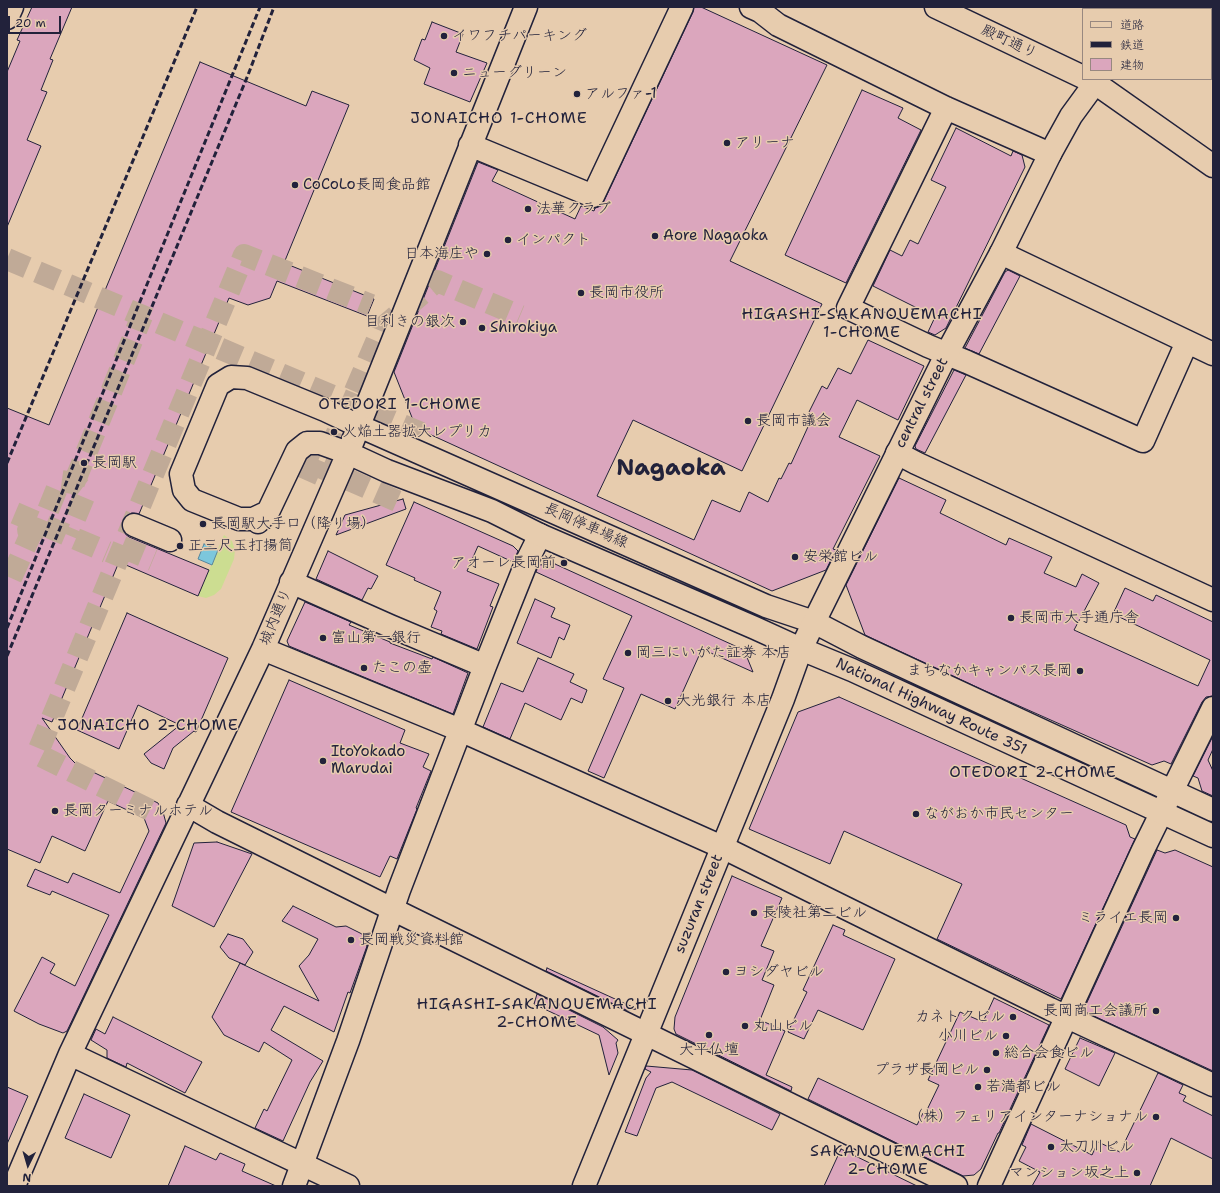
<!DOCTYPE html>
<html>
<head>
<meta charset="utf-8">
<style>
  body { margin:0 }
  #map { position:relative; width:1220px; height:1193px; overflow:hidden; background:#e7ccae; font-family:"Shantell Sans","Klee One",sans-serif }
  canvas { display:block }
  .frame { position:absolute; inset:0; border:8px solid #22223b; pointer-events:none }
  .legend { position:absolute; left:1082px; top:8px; width:130px; height:72px; box-sizing:border-box; background:#e7ccae; border:1px solid #988880; margin:0; padding:5px 7px; list-style:none; font-size:12px; color:#22223b }
  .legend li { display:flex; align-items:center; gap:8px; height:20px }
  .legend b { width:20px; border:1px solid #988880 }
  .north { position:absolute; left:8px; top:1145px; width:40px; height:40px; -webkit-text-stroke:3px #e7ccae; paint-order:stroke; rotate:185deg; font-size:11px; font-weight:700; line-height:16px; text-align:center; color:#22223b }
  .north::after { content:''; display:block; margin:auto; width:14px; height:18px; background:#22223b; clip-path:polygon(50% 0,100% 100%,50% 72%,0 100%) }
  .scale { position:absolute; left:8px; top:16px; width:53px; height:18px; box-sizing:border-box; border:2px solid #22223b; border-top:0; padding-left:5px; font-size:12px; line-height:14px; white-space:nowrap; color:#22223b; -webkit-text-stroke:3px #e7ccae; paint-order:stroke }
</style>
</head>
<body>
<div id="map">
<canvas width="1220" height="1193"></canvas>
<div class="frame"></div>
<ul class="legend">
<li><b style="height:5px;background:#e7ccae"></b>道路</li>
<li><b style="height:5px;background:#22223b"></b>鉄道</li>
<li><b style="height:11px;background:#dba6bd"></b>建物</li>
</ul>
<div class="north">N</div>
<div class="scale">20 m</div>
</div>
<script>
const context = document.querySelector('canvas').getContext('2d');
context.lineJoin = 'round';
function fillPath(path, color) {
  context.fillStyle = color;
  context.fill(path, 'evenodd');
}
function shape(rows) {
  const path = new Path2D();
  for (const r of rows) {
    path.moveTo(r[0], r[1]);
    for (let i = 2; i < r.length; i += 2) path.lineTo(r[i], r[i + 1]);
  }
  return path;
}
function trace(path, color, width, dash) {
  context.strokeStyle = color;
  context.lineWidth = width;
  context.lineCap = dash ? 'butt' : 'round';
  context.setLineDash(dash || []);
  context.stroke(path);
}
function write(font, color, halo, rows, align = 'center') {
  context.font = font + ' "Shantell Sans","Klee One",sans-serif';
  context.lineWidth = 3;
  context.setLineDash([]);
  context.textBaseline = 'middle';
  context.strokeStyle = halo;
  context.fillStyle = color;
  for (const [text, x, y, turn = 0] of rows) {
    context.save();
    context.translate(x, y);
    context.rotate((+turn || 0) * Math.PI / 180);
    context.textAlign = isNaN(turn) ? turn : align;
    if (halo) context.strokeText(text, 0, 0);
    context.fillText(text, 0, 0);
    context.restore();
  }
}
fillPath(shape([
  [224,535,232,541,235,550,234,559,221,589,214,595,206,598,198,596]
]), '#ccdd91');
const water = shape([
  [204,544,218,550,212,565,198,559,204,544]
]);
fillPath(water, '#7cc7dc');
trace(water, '#58859c', 1);
const building = shape([
  [32,7,72,7,50,59,53,60,41,90,47,92,27,140,41,146,7,227,7,72,20,41,17,40,32,7],
  [694,7,701,7,827,65,730,261,822,304,742,471,633,420,597,496,694,540,712,500,740,512,749,492,768,502,779,478,781,479,789,463,791,464,812,418,807,416,822,386,827,389,838,368,851,374,868,340,924,366,898,420,857,400,839,437,880,456,833,549,836,550,826,570,772,591,427,433,427,428,413,420,394,372,478,162,498,170,492,181,575,219,581,206,594,211,595,208,601,206,604,201,693,12,694,7],
  [432,22,463,34,456,52,487,63,470,102,424,84,430,68,414,60,422,39,425,40,432,22],
  [200,62,306,106,312,91,349,105,284,263,374,299,367,316,277,281,270,298,248,305,229,298,139,514,132,513,126,515,123,520,122,527,124,533,129,537,209,570,198,596,119,562,52,722,42,718,70,758,76,764,158,803,163,812,166,823,67,1031,63,1033,39,1024,14,1011,42,957,55,964,50,973,75,986,109,915,52,891,50,895,27,886,35,869,68,883,73,873,120,893,149,831,144,818,108,801,85,851,52,836,40,863,7,849,7,408,49,425,200,62],
  [862,90,903,108,898,118,921,130,846,283,785,255,862,90],
  [956,128,1011,156,1013,151,1022,155,1025,167,946,328,935,335,928,332,935,317,873,286,890,250,902,256,910,240,918,244,946,187,931,180,956,128],
  [1008,270,1020,276,979,354,965,348,1005,272,1008,270],
  [954,370,966,375,925,453,916,449,915,446,954,370],
  [899,478,946,500,940,513,1006,545,1009,538,1052,557,1044,573,1076,587,1082,574,1099,583,1074,630,1198,686,1210,660,1113,614,1125,588,1153,601,1156,595,1213,622,1213,696,1206,697,1202,702,1171,764,1164,761,1152,765,981,689,865,635,846,585,899,478],
  [403,499,406,509,336,535,345,515,403,499],
  [414,502,513,546,518,551,513,562,478,546,467,571,499,584,490,606,493,607,477,649,441,634,442,631,431,627,437,611,434,609,441,592,414,580,415,578,386,565,414,502],
  [328,551,378,576,371,589,368,588,362,600,316,579,328,551],
  [555,564,744,650,753,672,702,649,675,709,641,694,604,778,588,771,624,688,603,679,632,616,536,572,539,565,555,564],
  [535,599,555,608,551,617,570,625,564,640,559,637,551,658,517,643,535,599],
  [305,602,351,622,349,625,390,642,390,643,432,659,433,657,468,673,453,714,289,646,287,641,305,602],
  [127,613,228,658,196,732,194,731,173,748,164,769,151,763,144,754,180,725,138,705,119,749,77,730,127,613],
  [538,658,574,674,570,682,587,690,582,703,571,698,561,720,525,703,510,739,483,727,501,683,523,692,538,658],
  [289,680,405,730,400,743,429,754,423,767,431,771,416,808,417,809,397,859,390,856,380,877,231,812,289,680],
  [839,697,1126,825,1130,837,1135,839,1061,999,937,939,962,884,844,831,830,864,749,829,798,712,839,697],
  [1213,736,1213,749,1208,760,1213,771,1213,796,1202,791,1198,778,1193,776,1213,736],
  [217,842,252,854,214,927,172,906,194,843,217,842],
  [1157,850,1165,853,1175,850,1213,867,1213,1071,1083,1011,1157,850],
  [732,876,782,898,761,946,774,951,762,980,774,985,760,1020,785,1031,766,1075,792,1087,791,1091,676,1034,674,1029,675,1017,732,876],
  [293,906,336,927,346,926,362,934,367,946,350,993,348,992,334,1032,284,1006,271,1030,323,1061,310,1082,283,1141,255,1128,264,1109,267,1111,292,1060,264,1042,259,1052,224,1035,212,1017,240,963,319,1001,299,966,309,955,318,939,282,921,293,906],
  [833,925,845,930,843,935,895,959,863,1030,818,1010,804,1039,788,1032,807,992,803,990,833,925],
  [228,934,243,939,253,952,245,965,229,958,220,947,228,934],
  [547,968,637,1009,626,1010,546,971,547,968],
  [537,994,603,1027,618,1040,616,1043,618,1053,609,1075,599,1035,534,1004,537,994],
  [994,998,1049,1025,999,1133,998,1133,981,1169,974,1175,963,1176,808,1099,818,1078,917,1125,923,1113,925,1114,939,1085,928,1080,960,1012,983,1022,994,998],
  [113,1017,202,1062,185,1093,127,1063,126,1067,107,1058,107,1050,91,1040,96,1029,105,1034,113,1017],
  [1080,1038,1115,1053,1099,1086,1065,1069,1080,1038],
  [646,1066,692,1070,780,1114,772,1130,672,1082,656,1088,637,1136,625,1132,646,1078,651,1072,645,1069,646,1066],
  [1158,1073,1183,1085,1179,1093,1186,1096,1183,1101,1213,1116,1213,1159,1171,1138,1150,1186,1032,1186,1040,1172,1019,1161,1026,1147,1022,1145,1031,1124,1092,1155,1098,1142,1120,1152,1158,1073],
  [7,1087,28,1096,7,1144,7,1087],
  [84,1094,130,1115,111,1158,65,1138,84,1094],
  [185,1146,216,1160,220,1153,245,1164,242,1171,276,1186,168,1186,185,1146],
  [841,1149,917,1186,824,1186,841,1149]
]);
fillPath(building, '#dba6bd');
trace(building, '#22223b', 1);
trace(shape([
  [7,259,421,433],
  [305,480,312,464,322,468],
  [74,483,142,316],
  [397,501,322,468,382,328,437,281,520,316],
  [15,513,107,552],
  [30,536,32,532,42,525,60,481,74,483,86,492,68,535],
  [122,547,153,560],
  [11,578,30,536,28,530,32,522],
  [150,810,37,754,244,255,371,305]
]), '#c0aa97', 22, [22, 11]);
const minor = shape([
  [751,7,760,11,778,25,946,108,1050,154],
  [936,7,1083,77],
  [7,18,12,7],
  [1087,79,1095,83,1213,166],
  [946,108,848,308,928,346,967,362,1143,441,1187,342],
  [470,145,593,196,682,7],
  [1001,253,1213,354],
  [897,453,916,463,1213,600],
  [268,512,253,519,239,519,192,500,184,490,181,474,218,385,231,377,247,378,325,410,359,426],
  [258,522,268,512,297,451,307,443,320,443,348,453],
  [134,525,170,540],
  [291,582,390,626,485,666],
  [263,649,460,730,722,847,1050,1009,1213,1085],
  [188,805,217,822,392,909,956,1186],
  [70,1054,348,1186],
  [14,1186,70,1054,263,649,348,453,526,7],
  [294,1186,348,1041,399,890,485,666,527,561,540,535],
  [989,1186,1143,850,1213,708]
]);
const major = shape([
  [359,426,766,606,814,622],
  [348,453,387,471,492,511,540,535,755,628,801,649]
]);
const highway = shape([
  [1159,9,1161,7],
  [814,622,862,647,1213,810],
  [801,649,852,670,1213,836],
  [584,1186,783,699,801,649,814,622,947,353,1001,253,1050,154,1071,116,1098,79]
]);
trace(minor, '#22223b', 25);
trace(major, '#22223b', 25);
trace(highway, '#22223b', 25);
trace(minor, '#e7ccae', 22);
trace(major, '#e7ccae', 22);
trace(highway, '#e7ccae', 22);
trace(shape([
  [7,463,197,7],
  [7,628,260,7],
  [7,656,248,75,274,7]
]), '#22223b', 3, [6, 3]);
for (const [x, y, r, color] of [
  [444,36,4,"#22223b"],
  [454,73,4,"#22223b"],
  [577,94,4,"#22223b"],
  [727,143,4,"#22223b"],
  [295,185,4,"#22223b"],
  [528,209,4,"#22223b"],
  [655,236,4,"#22223b"],
  [508,240,4,"#22223b"],
  [487,254,4,"#22223b"],
  [581,293,4,"#22223b"],
  [463,322,4,"#22223b"],
  [482,328,4,"#22223b"],
  [748,421,4,"#22223b"],
  [334,432,4,"#22223b"],
  [84,463,4,"#22223b"],
  [203,524,4,"#22223b"],
  [180,546,4,"#22223b"],
  [795,557,4,"#22223b"],
  [564,563,4,"#22223b"],
  [1011,618,4,"#22223b"],
  [323,638,4,"#22223b"],
  [628,653,4,"#22223b"],
  [364,668,4,"#22223b"],
  [1080,671,4,"#22223b"],
  [668,701,4,"#22223b"],
  [323,761,4,"#22223b"],
  [55,811,4,"#22223b"],
  [916,814,4,"#22223b"],
  [754,913,4,"#22223b"],
  [1176,918,4,"#22223b"],
  [351,940,4,"#22223b"],
  [726,972,4,"#22223b"],
  [1156,1011,4,"#22223b"],
  [1013,1017,4,"#22223b"],
  [745,1026,4,"#22223b"],
  [709,1035,4,"#22223b"],
  [1006,1036,4,"#22223b"],
  [996,1053,4,"#22223b"],
  [987,1070,4,"#22223b"],
  [978,1087,4,"#22223b"],
  [1156,1117,4,"#22223b"],
  [1051,1147,4,"#22223b"],
  [1137,1173,4,"#22223b"]
]) {
  const dot = new Path2D();
  dot.arc(x, y, r, 0, 2 * Math.PI);
  context.fillStyle = color;
  context.fill(dot);
  trace(dot, '#e7ccae', 1.5);
}
write('15px', '#22223b', '#e7ccae', [
  ["イワフチパーキング",452,36],
  ["ニューグリーン",462,73],
  ["アルファ-1",585,94],
  ["アリーナ",735,143],
  ["CoCoLo長岡食品館",303,185],
  ["法華クラブ",536,209],
  ["Aore Nagaoka",663,236],
  ["インパクト",516,240],
  ["日本海庄や",479,254,"right"],
  ["長岡市役所",589,293],
  ["目利きの銀次",455,322,"right"],
  ["Shirokiya",490,328],
  ["長岡市議会",756,421],
  ["火焔土器拡大レプリカ",342,432],
  ["長岡駅",92,463],
  ["長岡駅大手口（降り場）",211,524],
  ["正三尺玉打揚筒",188,546],
  ["安栄館ビル",803,557],
  ["アオーレ長岡前",556,563,"right"],
  ["長岡市大手通庁舎",1019,618],
  ["富山第一銀行",331,638],
  ["岡三にいがた証券 本店",636,653],
  ["たこの壺",372,668],
  ["まちなかキャンパス長岡",1072,671,"right"],
  ["大光銀行 本店",676,701],
  ["ItoYokado",331,752],
  ["Marudai",331,769],
  ["長岡ターミナルホテル",63,811],
  ["ながおか市民センター",924,814],
  ["長陵社第二ビル",762,913],
  ["ミライエ長岡",1168,918,"right"],
  ["長岡戦災資料館",359,940],
  ["ヨシダヤビル",734,972],
  ["長岡商工会議所",1148,1011,"right"],
  ["カネトクビル",1005,1017,"right"],
  ["丸山ビル",753,1026],
  ["小川ビル",998,1036,"right"],
  ["大平仏壇",709,1050,"center"],
  ["総合会食ビル",1004,1053],
  ["プラザ長岡ビル",979,1070,"right"],
  ["若満都ビル",986,1087],
  ["（株）フェリアインターナショナル",1148,1117,"right"],
  ["太刀川ビル",1059,1147],
  ["マンション坂之上",1129,1173,"right"]
], 'left');
write('15px', '#22223b', '#e7ccae', [
  ["殿町通り",1009,42,25],
  ["central street",922,403,-63],
  ["長岡停車場線",586,526,24],
  ["城内通り",276,617,-67],
  ["National Highway Route 351",931,707,25],
  ["suzuran street",699,904,-68]
]);
context.letterSpacing = '1px';
write('16px', '#22223b', '#e7ccae', [
  ["JONAICHO 1-CHOME",499,119],
  ["HIGASHI-SAKANOUEMACHI",862,315],
  ["1-CHOME",862,333],
  ["OTEDORI 1-CHOME",400,405],
  ["JONAICHO 2-CHOME",148,726],
  ["OTEDORI 2-CHOME",1033,773],
  ["HIGASHI-SAKANOUEMACHI",537,1005],
  ["2-CHOME",537,1023],
  ["SAKANOUEMACHI",888,1152],
  ["2-CHOME",888,1170]
]);
context.letterSpacing = '0px';
write('bold 23px', '#22223b', '#e7ccae', [
  ["Nagaoka",671,469]
]);
</script>
</body>
</html>
